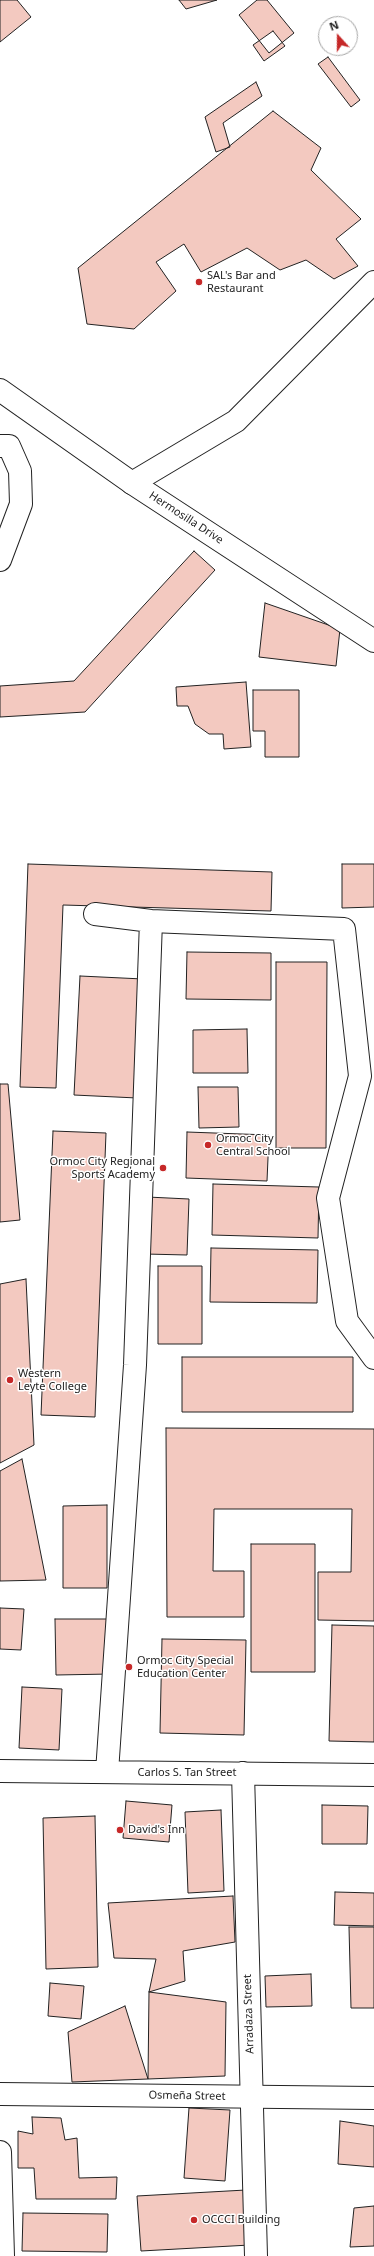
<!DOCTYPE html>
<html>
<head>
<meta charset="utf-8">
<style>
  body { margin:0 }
  #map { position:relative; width:374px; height:2256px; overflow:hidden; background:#fff; font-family:"Noto Sans",sans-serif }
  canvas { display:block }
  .north { position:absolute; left:318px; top:16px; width:40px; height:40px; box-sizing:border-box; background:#fff; border:1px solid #a7a7a7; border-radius:50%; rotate:339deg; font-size:11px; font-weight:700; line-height:16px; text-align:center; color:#222 }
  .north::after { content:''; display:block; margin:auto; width:14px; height:18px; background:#c62828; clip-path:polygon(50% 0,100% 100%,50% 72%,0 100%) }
</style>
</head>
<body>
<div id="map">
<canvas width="374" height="2256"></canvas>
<div class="north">N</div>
</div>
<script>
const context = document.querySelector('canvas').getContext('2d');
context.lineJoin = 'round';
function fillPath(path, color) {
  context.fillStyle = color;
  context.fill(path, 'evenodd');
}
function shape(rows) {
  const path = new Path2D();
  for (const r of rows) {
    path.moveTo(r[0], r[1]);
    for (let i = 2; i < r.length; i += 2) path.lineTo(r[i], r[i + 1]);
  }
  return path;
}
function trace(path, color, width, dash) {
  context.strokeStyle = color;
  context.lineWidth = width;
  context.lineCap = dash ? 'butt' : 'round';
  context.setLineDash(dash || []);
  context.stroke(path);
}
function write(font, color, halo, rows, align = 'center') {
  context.font = font + ' "Noto Sans",sans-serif';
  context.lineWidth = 3;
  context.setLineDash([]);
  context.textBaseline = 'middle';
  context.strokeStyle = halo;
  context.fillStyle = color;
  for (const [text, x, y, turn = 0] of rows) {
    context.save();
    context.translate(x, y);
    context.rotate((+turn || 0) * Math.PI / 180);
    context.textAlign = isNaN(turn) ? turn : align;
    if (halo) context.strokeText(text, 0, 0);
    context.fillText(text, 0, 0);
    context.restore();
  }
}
const building = shape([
  [0,0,17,0,31,17,0,42,0,0],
  [179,0,217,0,186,9,179,0],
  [257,0,267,0,294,33,269,53,239,15,257,0],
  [273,31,285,46,264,61,253,45,273,31],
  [328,57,360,100,351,107,318,64,328,57],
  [256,82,262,96,223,123,230,147,216,152,205,117,256,82],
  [273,111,321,148,311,170,361,219,336,239,358,266,334,279,306,260,280,270,247,248,201,272,184,244,156,262,176,291,134,329,87,324,78,268,273,111],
  [194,551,215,570,85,712,0,717,0,686,74,681,194,551],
  [265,603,340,629,336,666,259,657,265,603],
  [246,682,251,747,224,749,223,734,209,734,195,724,188,706,177,706,176,687,246,682],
  [253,690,299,690,299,757,265,757,265,731,253,731,253,690],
  [28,864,272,872,271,911,63,905,56,1088,20,1087,28,864],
  [342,864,374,864,374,907,342,908,342,864],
  [187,952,271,953,271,1000,186,999,187,952],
  [276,962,327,962,326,1148,276,1148,276,962],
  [80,976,143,979,137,1098,74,1095,80,976],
  [247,1029,248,1073,193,1073,193,1030,247,1029],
  [0,1084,8,1084,20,1220,0,1222,0,1084],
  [198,1087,238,1087,239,1127,199,1128,198,1087],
  [53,1131,106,1133,95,1417,41,1415,53,1131],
  [187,1132,269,1135,267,1181,186,1178,187,1132],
  [213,1184,319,1187,318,1238,212,1235,213,1184],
  [147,1197,189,1199,187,1255,145,1254,147,1197],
  [211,1248,318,1250,317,1303,210,1302,211,1248],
  [158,1266,202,1266,202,1344,158,1344,158,1266],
  [26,1279,34,1445,0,1463,0,1284,26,1279],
  [182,1357,353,1357,353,1412,182,1412,182,1357],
  [166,1428,374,1429,374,1621,318,1620,318,1572,351,1572,352,1509,214,1509,213,1571,244,1571,244,1617,167,1617,166,1428],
  [22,1459,46,1580,0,1581,0,1471,22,1459],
  [107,1505,107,1588,63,1588,63,1506,107,1505],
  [251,1544,315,1544,315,1672,251,1672,251,1544],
  [0,1608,24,1609,21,1650,0,1649,0,1608],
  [55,1619,111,1619,111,1674,56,1675,55,1619],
  [332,1625,374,1626,374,1742,329,1741,332,1625],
  [162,1639,246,1640,244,1735,160,1733,162,1639],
  [22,1687,62,1689,59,1750,19,1748,22,1687],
  [126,1801,172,1805,169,1842,123,1838,126,1801],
  [322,1805,368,1806,367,1844,322,1844,322,1805],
  [221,1810,224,1891,188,1893,185,1812,221,1810],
  [95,1816,98,1967,46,1969,43,1818,95,1816],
  [335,1892,374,1893,374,1926,334,1925,335,1892],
  [233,1896,235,1942,183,1951,185,1981,149,1992,156,1959,114,1958,108,1903,233,1896],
  [349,1927,374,1927,374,2008,351,2008,349,1927],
  [311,1974,312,2006,266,2007,265,1976,311,1974],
  [50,1983,84,1986,81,2019,48,2016,50,1983],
  [149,1992,226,2002,225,2076,148,2079,149,1992],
  [125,2006,148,2079,72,2082,68,2032,125,2006],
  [189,2108,230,2110,225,2181,184,2178,189,2108],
  [32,2117,61,2118,65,2140,77,2138,79,2178,117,2177,116,2199,36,2199,34,2168,18,2168,18,2131,33,2134,32,2117],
  [340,2121,374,2126,374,2167,338,2164,340,2121],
  [246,2190,250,2245,141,2251,137,2196,246,2190],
  [374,2206,374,2246,350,2247,354,2208,374,2206],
  [23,2213,108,2214,107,2252,22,2251,23,2213]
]);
fillPath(building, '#f3c9c0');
trace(building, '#222', 1);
const minor = shape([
  [0,446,9,446,20,471,21,504,0,560],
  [132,483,236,421,374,282],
  [95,914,151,921,344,929,360,1076,328,1198,347,1321,374,1358],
  [0,1771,374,1775],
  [107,1772,135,1365,151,921],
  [243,1773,256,2256],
  [0,2152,3,2256]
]);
const major = shape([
  [0,390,132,483,374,641],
  [0,2094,374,2098]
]);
trace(minor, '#222', 24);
trace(major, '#222', 24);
trace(minor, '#fff', 22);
trace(major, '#fff', 22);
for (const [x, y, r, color] of [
  [199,282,4,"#c62828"],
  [208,1145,4,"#c62828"],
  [163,1168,4,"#c62828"],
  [10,1380,4,"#c62828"],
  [129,1667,4,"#c62828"],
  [120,1830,4,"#c62828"],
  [194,2220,4,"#c62828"]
]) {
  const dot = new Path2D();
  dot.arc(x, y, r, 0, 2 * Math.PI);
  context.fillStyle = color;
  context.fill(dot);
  trace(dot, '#fff', 1.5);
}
write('11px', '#222', '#fff', [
  ["SAL's Bar and",207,276],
  ["Restaurant",207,289],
  ["Ormoc City",216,1139],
  ["Central School",216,1152],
  ["Ormoc City Regional",155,1162,"right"],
  ["Sports Academy",155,1175,"right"],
  ["Western",18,1374],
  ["Leyte College",18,1387],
  ["Ormoc City Special",137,1661],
  ["Education Center",137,1674],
  ["David's Inn",128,1830],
  ["OCCCI Building",202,2220]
], 'left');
write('11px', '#222', '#fff', [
  ["Hermosilla Drive",186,518,33],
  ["Carlos S. Tan Street",187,1773],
  ["Arradaza Street",249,2014,-92],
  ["Osmeña Street",187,2096,1]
]);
</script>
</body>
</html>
